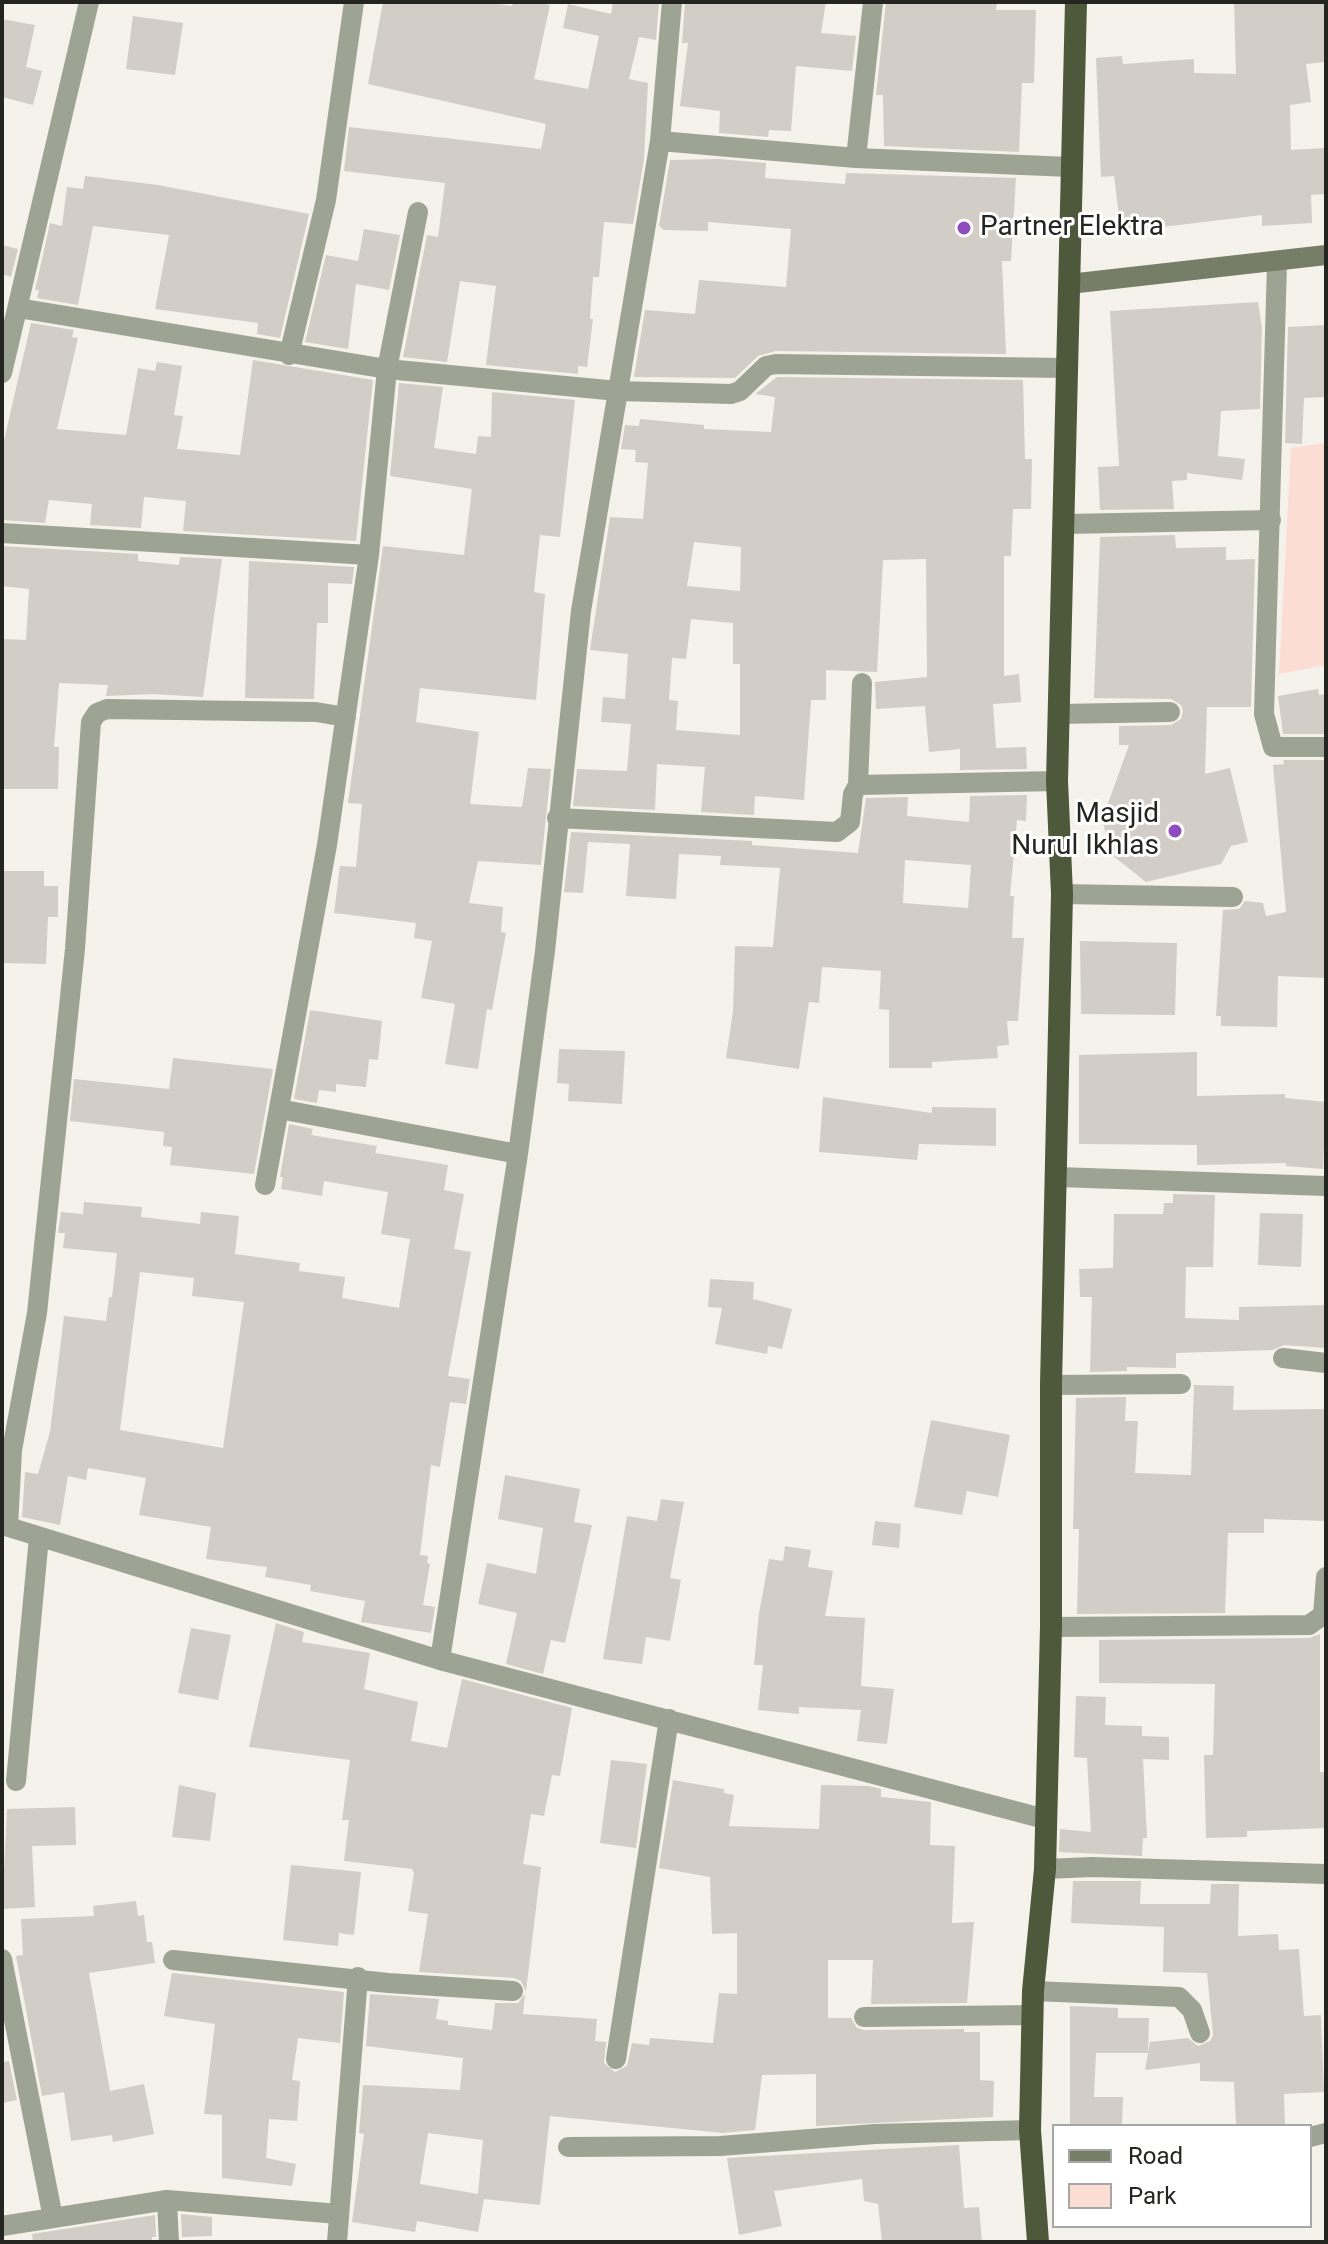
<!DOCTYPE html>
<html>
<head>
<meta charset="utf-8">
<style>
  body { margin:0 }
  #map { position:relative; width:1328px; height:2244px; overflow:hidden; background:#f4f2eb; font-family:Roboto,sans-serif }
  canvas { display:block }
  .frame { position:absolute; inset:0; border:4px solid #242421; pointer-events:none }
  .legend { position:absolute; left:1052px; top:2124px; width:260px; height:104px; box-sizing:border-box; background:#fff; border:2px solid #a7a7a6; margin:0; padding:10px 14px; list-style:none; font-size:24px; color:#242421 }
  .legend li { display:flex; align-items:center; gap:16px; height:40px }
  .legend b { width:40px; border:2px solid #a7a7a6 }
</style>
</head>
<body>
<div id="map">
<canvas width="1328" height="2244"></canvas>
<div class="frame"></div>
<ul class="legend">
<li><b style="height:10px;background:#767e67"></b>Road</li>
<li><b style="height:22px;background:#fbddd4"></b>Park</li>
</ul>
</div>
<script>
const context = document.querySelector('canvas').getContext('2d');
context.lineJoin = 'round';
function fillPath(path, color) {
  context.fillStyle = color;
  context.fill(path, 'evenodd');
}
function shape(rows) {
  const path = new Path2D();
  for (const r of rows) {
    path.moveTo(r[0], r[1]);
    for (let i = 2; i < r.length; i += 2) path.lineTo(r[i], r[i + 1]);
  }
  return path;
}
function trace(path, color, width, dash) {
  context.strokeStyle = color;
  context.lineWidth = width;
  context.lineCap = dash ? 'butt' : 'round';
  context.setLineDash(dash || []);
  context.stroke(path);
}
function write(font, color, halo, rows, align = 'center') {
  context.font = font + ' Roboto,sans-serif';
  context.lineWidth = 6;
  context.setLineDash([]);
  context.textBaseline = 'middle';
  context.strokeStyle = halo;
  context.fillStyle = color;
  for (const [text, x, y, turn = 0] of rows) {
    context.save();
    context.translate(x, y);
    context.rotate((+turn || 0) * Math.PI / 180);
    context.textAlign = isNaN(turn) ? turn : align;
    if (halo) context.strokeText(text, 0, 0);
    context.fillText(text, 0, 0);
    context.restore();
  }
}
fillPath(shape([
  [1326,443,1326,665,1279,674,1291,448]
]), '#fbddd4');
fillPath(shape([
  [383,2,483,2,512,6,513,2,534,2,550,5,534,79,588,89,599,36,563,28,568,4,611,14,613,2,659,2,656,40,639,37,629,79,648,83,644,159,633,224,604,222,599,277,593,277,590,319,593,319,587,367,578,366,578,374,486,365,496,286,460,281,447,362,403,357,427,235,438,237,445,183,344,171,349,127,541,149,546,124,368,84],
  [685,2,826,2,821,33,856,36,852,71,796,66,791,131,769,130,768,137,719,133,720,111,680,106,688,43,682,43],
  [886,2,997,2,996,10,1036,10,1034,83,1022,83,1019,152,884,146,883,95,876,95],
  [1234,2,1325,2,1326,62,1306,64,1311,102,1290,105,1291,150,1326,148,1326,194,1311,195,1312,223,1262,226,1262,215,1121,232,1114,176,1101,177,1096,58,1122,56,1123,64,1194,59,1194,73,1236,74],
  [133,16,183,23,175,75,126,69],
  [2,19,35,25,26,67,42,71,33,105,2,97],
  [719,159,766,163,765,178,845,184,846,173,1016,178,1011,261,1002,261,1006,354,776,351,758,356,735,378,634,377,645,310,695,314,699,280,786,287,791,229,708,222,708,231,664,230,659,226,670,160],
  [85,176,158,185,309,214,280,338,257,334,258,323,155,309,169,235,93,226,78,305,37,298,39,290,35,290,50,223,62,226,67,187,83,189],
  [364,229,400,235,389,290,356,284,348,349,305,342,326,255,358,261],
  [2,245,18,249,11,277,2,274],
  [1258,302,1262,328,1260,409,1221,411,1218,456,1245,459,1242,480,1187,473,1187,480,1172,481,1174,509,1100,510,1098,467,1119,466,1110,311],
  [31,323,74,330,72,337,78,338,57,429,126,435,138,368,155,371,157,362,182,366,174,415,183,416,177,449,240,455,253,360,373,380,356,541,183,531,186,501,144,497,141,528,90,525,92,504,49,500,45,523,2,520,2,449],
  [1326,325,1326,397,1304,398,1302,444,1285,443,1288,327],
  [777,377,1023,380,1025,459,1032,459,1031,509,1013,509,1011,556,1004,556,1004,676,1019,674,1021,702,993,704,996,748,1026,747,1027,769,960,770,960,749,929,752,925,706,876,709,875,682,927,677,926,559,883,560,877,672,826,670,826,700,811,700,804,800,755,796,754,815,701,812,705,767,657,764,655,810,573,806,577,769,627,771,631,724,601,722,603,697,625,699,628,654,590,650,610,517,643,519,648,463,635,462,636,450,621,449,625,425,639,426,640,419,704,425,704,429,771,432,775,397,755,394],
  [694,542,741,547,740,591,687,586],
  [691,619,733,623,733,664,740,664,740,735,676,730,678,701,669,700,672,658,686,659],
  [399,383,443,387,434,448,476,454,478,436,491,437,492,392,575,400,560,537,540,535,534,592,545,594,536,700,420,688,416,722,479,732,470,804,522,807,528,768,551,769,541,865,478,861,469,903,503,907,501,932,506,933,492,1010,487,1009,478,1069,445,1064,455,1004,421,998,432,941,414,938,416,923,334,913,340,866,356,867,362,804,348,803,383,546,464,555,472,489,390,476],
  [1175,535,1176,548,1226,547,1226,560,1255,559,1251,707,1207,707,1205,774,1230,768,1248,842,1231,846,1221,864,1146,882,1112,855,1102,820,1129,745,1119,745,1119,726,1171,725,1181,719,1183,711,1181,705,1171,699,1094,698,1100,537],
  [2,546,138,554,138,561,179,565,180,557,222,559,203,697,153,694,106,696,108,685,59,683,54,747,59,747,58,789,2,789,2,639,26,640,29,589,2,586],
  [249,561,354,567,352,584,328,583,328,623,317,623,314,699,245,698],
  [1318,689,1319,695,1326,694,1326,734,1283,734,1278,696],
  [1283,760,1326,760,1326,978,1278,976,1277,1027,1221,1026,1221,1016,1216,1016,1223,910,1239,909,1245,901,1263,903,1266,916,1286,912,1273,765,1284,764],
  [1027,795,1026,821,1017,820,1010,896,1014,896,1012,938,1024,938,1018,1021,1007,1021,1009,1045,997,1046,998,1058,932,1062,932,1068,889,1068,889,1010,879,1009,881,971,822,967,819,1003,809,1002,799,1069,726,1058,733,1011,735,946,773,947,780,868,720,865,721,856,679,854,676,899,626,896,630,844,588,842,583,893,564,892,571,832,752,841,752,845,858,853,866,798,908,797,907,816,969,822,970,796],
  [905,860,971,865,968,908,903,903],
  [2,871,44,871,44,886,58,886,58,917,48,917,46,964,2,963],
  [1080,941,1177,943,1175,1015,1081,1014],
  [310,1010,382,1021,378,1060,369,1059,366,1087,336,1084,336,1092,319,1090,317,1103,294,1099],
  [559,1049,625,1051,622,1104,568,1101,569,1084,557,1083],
  [1197,1052,1197,1096,1285,1094,1285,1098,1326,1102,1323,1169,1286,1166,1286,1163,1197,1165,1197,1145,1079,1144,1079,1055],
  [173,1058,273,1069,254,1174,170,1165,172,1147,163,1146,164,1132,70,1121,74,1079,169,1089],
  [823,1097,932,1113,932,1107,996,1108,996,1146,919,1144,917,1160,819,1152],
  [289,1124,313,1129,311,1135,377,1146,375,1153,448,1165,444,1190,464,1194,454,1249,471,1252,448,1376,470,1379,466,1404,450,1402,440,1467,431,1465,420,1555,428,1556,427,1563,430,1564,423,1605,435,1607,431,1633,361,1622,365,1601,310,1591,311,1585,265,1577,267,1567,206,1559,211,1527,139,1515,146,1478,88,1468,86,1480,68,1476,60,1525,22,1517,25,1472,38,1474,50,1432,64,1316,106,1321,109,1297,112,1297,117,1253,63,1248,65,1233,58,1233,61,1212,83,1214,84,1202,142,1207,141,1217,200,1224,201,1212,239,1216,235,1254,300,1263,299,1271,345,1277,342,1298,399,1308,410,1239,381,1234,388,1192,324,1181,322,1196,281,1189,283,1177,280,1177],
  [140,1272,194,1278,192,1296,244,1302,223,1448,120,1430],
  [1173,1194,1215,1195,1213,1267,1186,1267,1185,1318,1239,1320,1239,1307,1326,1305,1326,1348,1284,1345,1273,1350,1176,1353,1176,1368,1127,1367,1127,1371,1090,1372,1092,1297,1080,1297,1079,1269,1113,1268,1114,1214,1163,1214,1164,1203,1173,1203],
  [1260,1213,1303,1214,1301,1267,1258,1265],
  [710,1279,754,1282,753,1299,792,1309,782,1349,768,1346,767,1354,715,1344,722,1308,708,1307],
  [1194,1385,1234,1386,1233,1410,1326,1409,1326,1521,1264,1519,1264,1533,1228,1533,1225,1613,1077,1614,1079,1529,1073,1529,1076,1398,1126,1397,1125,1421,1138,1421,1135,1473,1191,1475],
  [931,1420,1010,1435,998,1497,967,1491,962,1515,914,1507],
  [505,1475,580,1489,574,1522,592,1525,565,1643,551,1640,543,1674,506,1664,517,1613,478,1604,487,1563,536,1574,543,1528,498,1519],
  [661,1499,684,1502,670,1578,681,1580,670,1641,646,1637,642,1664,603,1659,627,1516,657,1521],
  [875,1521,901,1524,899,1548,872,1545],
  [785,1546,811,1550,808,1567,833,1571,825,1616,865,1618,861,1686,894,1689,887,1744,857,1741,861,1710,799,1707,799,1714,758,1710,763,1665,754,1665,759,1613,769,1559,783,1561],
  [276,1623,304,1632,302,1642,370,1653,364,1689,418,1702,411,1741,447,1748,462,1679,572,1708,560,1776,552,1775,544,1816,531,1814,523,1864,541,1867,526,1991,521,1981,514,1978,419,1972,428,1914,408,1911,414,1873,412,1869,344,1861,349,1820,342,1820,350,1760,249,1747],
  [191,1628,231,1635,218,1700,178,1693],
  [1320,1634,1320,1772,1326,1772,1326,1828,1247,1831,1247,1837,1206,1838,1204,1755,1213,1755,1215,1684,1099,1683,1099,1640,1309,1638],
  [1076,1696,1106,1697,1105,1725,1142,1726,1142,1736,1169,1737,1169,1760,1143,1759,1147,1838,1143,1838,1142,1856,1059,1852,1060,1829,1091,1832,1087,1758,1074,1757],
  [611,1760,647,1764,636,1848,600,1843],
  [673,1780,724,1789,724,1793,734,1795,729,1826,819,1829,821,1785,869,1786,881,1789,881,1797,931,1802,930,1845,955,1846,952,1923,974,1922,967,2003,871,2004,873,1960,828,1960,828,2018,851,2018,857,2028,864,2030,964,2029,964,2032,980,2032,980,2080,994,2081,993,2117,816,2126,816,2074,762,2075,755,2130,723,2133,550,2116,540,2205,484,2199,478,2232,417,2221,415,2232,352,2222,364,2134,359,2133,363,2085,460,2090,463,2058,366,2046,370,1994,439,1999,436,2019,448,2021,448,2025,492,2030,495,2003,518,2003,525,1994,523,2014,597,2019,595,2041,606,2042,604,2063,615,2072,627,2066,632,2043,649,2045,650,2038,713,2043,719,1993,737,1994,737,1933,712,1934,710,1877,659,1868],
  [428,2133,483,2140,478,2194,420,2184],
  [179,1785,216,1793,210,1841,172,1837],
  [75,1807,76,1845,32,1846,35,1907,2,1909,7,1809],
  [291,1865,361,1872,354,1935,339,1933,338,1946,283,1940],
  [1073,1881,1141,1881,1140,1904,1210,1904,1211,1884,1239,1884,1238,1936,1278,1934,1279,1950,1299,1949,1304,2016,1321,2015,1324,2092,1284,2094,1285,2126,1236,2126,1234,2082,1200,2081,1200,2063,1145,2070,1150,2042,1188,2038,1198,2046,1210,2041,1213,2035,1207,1973,1163,1972,1164,1927,1071,1923],
  [136,1901,138,1916,144,1915,147,1942,152,1942,155,1963,89,1973,110,2091,144,2084,154,2134,113,2142,112,2135,71,2141,64,2092,42,2096,16,1956,23,1955,21,1919,94,1916,93,1906],
  [172,1973,344,1992,340,2043,298,2038,292,2080,300,2081,297,2121,269,2119,266,2158,296,2164,292,2186,222,2178,222,2115,204,2114,215,2024,164,2016],
  [1070,2006,1118,2008,1118,2018,1149,2018,1148,2053,1096,2053,1094,2097,1123,2097,1122,2126,1070,2126],
  [9,2061,17,2100,2,2103,2,2062],
  [959,2145,964,2208,979,2207,982,2242,882,2242,878,2204,864,2201,862,2179,774,2191,782,2226,739,2235,727,2158],
  [181,2214,212,2217,212,2236,182,2237],
  [155,2215,156,2237,152,2237,152,2242,33,2242,32,2234]
]), '#d3cdc7');
trace(shape([
  [660,141,856,158,1070,167],
  [856,158,873,2],
  [1277,263,1264,714,1273,747,1326,747],
  [18,308,387,369,618,391,731,394,740,391,766,366,776,364,1065,368],
  [289,355,326,200,354,2],
  [2,373,89,2],
  [1065,524,1271,520],
  [2,533,369,555],
  [1059,714,1170,712],
  [858,785,862,683],
  [557,818,837,832,850,822,853,794,858,785,1057,781],
  [1062,894,1233,897],
  [279,1109,518,1154],
  [1057,1177,1326,1186],
  [265,1185,327,845,369,555,387,369,418,212],
  [1283,1358,1326,1363],
  [1051,1385,1181,1384],
  [2,1525,440,1660,1045,1819],
  [8,1527,12,1450,37,1313,75,949,91,722,97,713,107,709,316,712,346,717],
  [1051,1627,1309,1625,1323,1615,1326,1577],
  [440,1660,518,1154,545,951,581,611,660,141,672,2],
  [16,1781,39,1537],
  [1045,1869,1092,1867,1326,1874],
  [2,1959,53,2218,2,2226],
  [173,1960,388,1983,513,1991],
  [1033,1991,1179,1997,1192,2010,1200,2033],
  [864,2017,1033,2015],
  [616,2059,669,1719],
  [1310,2137,1326,2133],
  [568,2147,720,2146,875,2134,1030,2130],
  [167,2200,169,2242],
  [53,2218,167,2200,339,2214],
  [337,2242,358,1977]
]), '#9ea494', 20);
trace(shape([
  [1069,284,1326,255]
]), '#767e67', 20);
trace(shape([
  [1038,2242,1030,2130,1033,1991,1045,1869,1051,1627,1051,1385,1062,894,1057,781,1076,2]
]), '#4e583a', 22);
for (const [x, y, r, color] of [
  [964,228,8,"#8f4cc0"],
  [1175,831,8,"#8f4cc0"]
]) {
  const dot = new Path2D();
  dot.arc(x, y, r, 0, 2 * Math.PI);
  context.fillStyle = color;
  context.fill(dot);
  trace(dot, '#fff', 3);
}
write('28px', '#242421', '#fff', [
  ["Partner Elektra",980,228],
  ["Masjid",1159,815,"right"],
  ["Nurul Ikhlas",1159,847,"right"]
], 'left');
</script>
</body>
</html>
